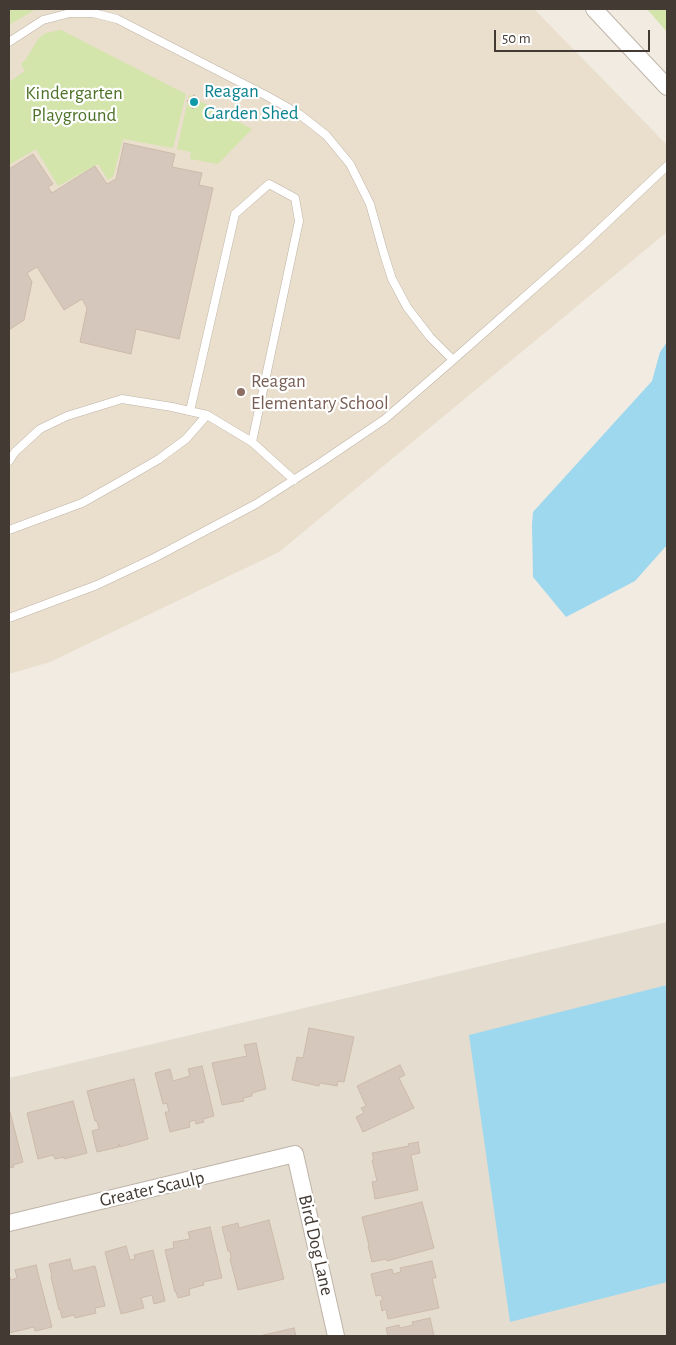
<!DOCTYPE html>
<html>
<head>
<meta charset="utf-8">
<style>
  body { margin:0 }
  #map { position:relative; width:676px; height:1345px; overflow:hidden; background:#f1ebe2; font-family:"Alegreya Sans",sans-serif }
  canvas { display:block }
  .frame { position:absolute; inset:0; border:10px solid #423a33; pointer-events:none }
  .scale { position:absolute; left:494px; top:30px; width:156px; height:22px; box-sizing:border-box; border:2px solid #423a33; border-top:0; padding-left:6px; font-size:15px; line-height:18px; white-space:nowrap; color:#423a33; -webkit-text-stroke:4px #fff; paint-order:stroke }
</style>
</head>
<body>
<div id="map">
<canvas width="676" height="1345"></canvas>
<div class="frame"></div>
<div class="scale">50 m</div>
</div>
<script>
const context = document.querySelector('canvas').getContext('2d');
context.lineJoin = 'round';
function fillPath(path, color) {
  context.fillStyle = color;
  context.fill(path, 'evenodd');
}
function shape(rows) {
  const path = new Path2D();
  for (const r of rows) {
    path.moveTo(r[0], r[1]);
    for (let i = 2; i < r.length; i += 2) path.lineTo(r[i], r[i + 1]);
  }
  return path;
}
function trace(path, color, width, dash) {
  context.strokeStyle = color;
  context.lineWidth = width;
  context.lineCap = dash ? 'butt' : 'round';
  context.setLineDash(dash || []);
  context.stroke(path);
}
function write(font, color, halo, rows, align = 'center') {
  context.font = font + ' "Alegreya Sans",sans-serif';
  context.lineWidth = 4.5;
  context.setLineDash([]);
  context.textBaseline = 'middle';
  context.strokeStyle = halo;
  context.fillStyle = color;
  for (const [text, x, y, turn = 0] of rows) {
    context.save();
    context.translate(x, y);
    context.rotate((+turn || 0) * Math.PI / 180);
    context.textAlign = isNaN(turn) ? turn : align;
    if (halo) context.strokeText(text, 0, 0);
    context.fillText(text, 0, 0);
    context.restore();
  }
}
fillPath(shape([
  [667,922,667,1336,9,1336,9,1078]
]), '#e5dcd0');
fillPath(shape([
  [9,9,534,9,667,145,667,232,279,552,50,662,9,674]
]), '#eadecc');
fillPath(shape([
  [9,9,36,9,9,25],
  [647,9,667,9,667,32],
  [61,30,186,94,173,148,123,139,113,177,108,180,98,164,58,186,36,149,9,165,9,82,25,71,21,64,26,59,39,38,46,33],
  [189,95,252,129,218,164,190,159,191,152,177,149]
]), '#d3e5ab');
fillPath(shape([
  [667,342,667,545,635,581,566,617,533,577,532,525,533,512,652,381,660,352],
  [667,985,667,1282,510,1322,469,1035]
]), '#9ed8ee');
const building = shape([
  [194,95,200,103,193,109,187,101,194,95],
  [124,143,175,154,172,167,202,173,199,185,213,188,179,339,136,329,131,354,80,342,87,308,82,299,64,310,37,267,27,273,32,282,24,320,9,330,9,169,33,154,53,184,48,187,52,193,95,166,107,184,116,179,124,143],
  [309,1028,354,1037,344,1082,338,1081,337,1086,320,1083,319,1086,292,1080,297,1057,303,1058,309,1028],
  [256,1043,266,1089,252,1093,252,1096,243,1098,244,1101,222,1105,212,1063,247,1056,244,1045,256,1043],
  [400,1065,405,1075,399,1078,414,1108,363,1132,356,1117,364,1113,361,1108,366,1106,357,1086,400,1065],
  [202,1066,214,1116,203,1119,204,1122,196,1124,195,1120,189,1122,190,1127,170,1132,165,1112,169,1112,167,1103,163,1104,155,1073,170,1069,173,1081,190,1076,188,1069,202,1066],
  [134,1079,148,1139,120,1147,119,1144,118,1144,119,1147,97,1152,92,1131,99,1129,97,1121,95,1121,87,1091,134,1079],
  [73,1101,87,1153,64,1159,64,1157,55,1159,53,1155,38,1159,27,1113,73,1101],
  [9,1112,10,1112,23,1162,13,1165,14,1167,9,1168,9,1112],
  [418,1142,420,1153,411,1155,418,1190,375,1199,372,1182,377,1181,372,1160,374,1160,372,1153,409,1146,408,1144,418,1142],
  [422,1202,434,1248,387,1261,386,1259,372,1262,368,1246,369,1246,362,1217,422,1202],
  [269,1220,284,1279,238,1290,230,1259,231,1258,230,1251,228,1251,222,1227,238,1223,239,1228,269,1220],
  [210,1227,222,1278,203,1282,204,1285,189,1289,190,1295,178,1298,176,1292,175,1292,165,1250,174,1248,173,1242,190,1239,188,1232,210,1227],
  [126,1246,130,1260,135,1259,134,1255,153,1250,165,1301,154,1304,152,1295,141,1298,144,1308,121,1314,105,1252,126,1246],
  [70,1259,73,1271,95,1266,105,1306,95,1308,96,1313,75,1318,74,1315,62,1318,60,1309,59,1310,51,1277,52,1277,49,1264,70,1259],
  [432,1261,436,1278,432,1278,439,1308,388,1319,386,1309,382,1311,380,1301,383,1300,381,1295,376,1296,371,1274,392,1269,393,1274,401,1272,400,1268,432,1261],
  [36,1265,52,1327,35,1331,34,1327,9,1333,9,1278,10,1277,11,1280,17,1278,15,1270,36,1265],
  [430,1318,434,1336,388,1336,386,1328,399,1325,400,1328,413,1325,412,1322,430,1318],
  [294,1328,296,1336,259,1336,268,1334,294,1328]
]);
fillPath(building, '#d5c7bb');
trace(building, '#cdbbab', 1);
const lane = shape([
  [9,42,43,20,70,13,93,13,117,19,267,96,299,114,326,135,350,164,370,204,384,254,392,279,407,307,430,337,453,360],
  [190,411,235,214,269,184,295,198,299,221,252,442],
  [9,461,15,452,40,429,67,416,122,399,172,407,207,415,252,442,294,480],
  [9,530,82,503,121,481,159,459,186,439,207,415],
  [9,618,97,585,154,558,256,504,320,463,385,419,453,360,581,247,667,166]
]);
const street = shape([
  [594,9,667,87],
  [9,1223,295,1154,336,1336]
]);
trace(lane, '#bfb4a8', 9);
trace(street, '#bfb4a8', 18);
trace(lane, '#fff', 8);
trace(street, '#fff', 16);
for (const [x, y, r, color] of [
  [194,102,5,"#0f9aa8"],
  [241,392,5,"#8d6e63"]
]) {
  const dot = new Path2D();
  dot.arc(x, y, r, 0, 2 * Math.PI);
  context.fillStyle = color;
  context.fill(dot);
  trace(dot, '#fff', 2);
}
write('19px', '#0d838f', '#fff', [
  ["Reagan",204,91],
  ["Garden Shed",204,113]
], 'left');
write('19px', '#4e7228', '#fff', [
  ["Kindergarten",74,93],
  ["Playground",74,115]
]);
write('19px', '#785e54', '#fff', [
  ["Reagan",251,381],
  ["Elementary School",251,403]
], 'left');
write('19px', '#423a33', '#fff', [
  ["Greater Scaulp",152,1189,-13],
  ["Bird Dog Lane",316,1245,77]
]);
</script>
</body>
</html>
